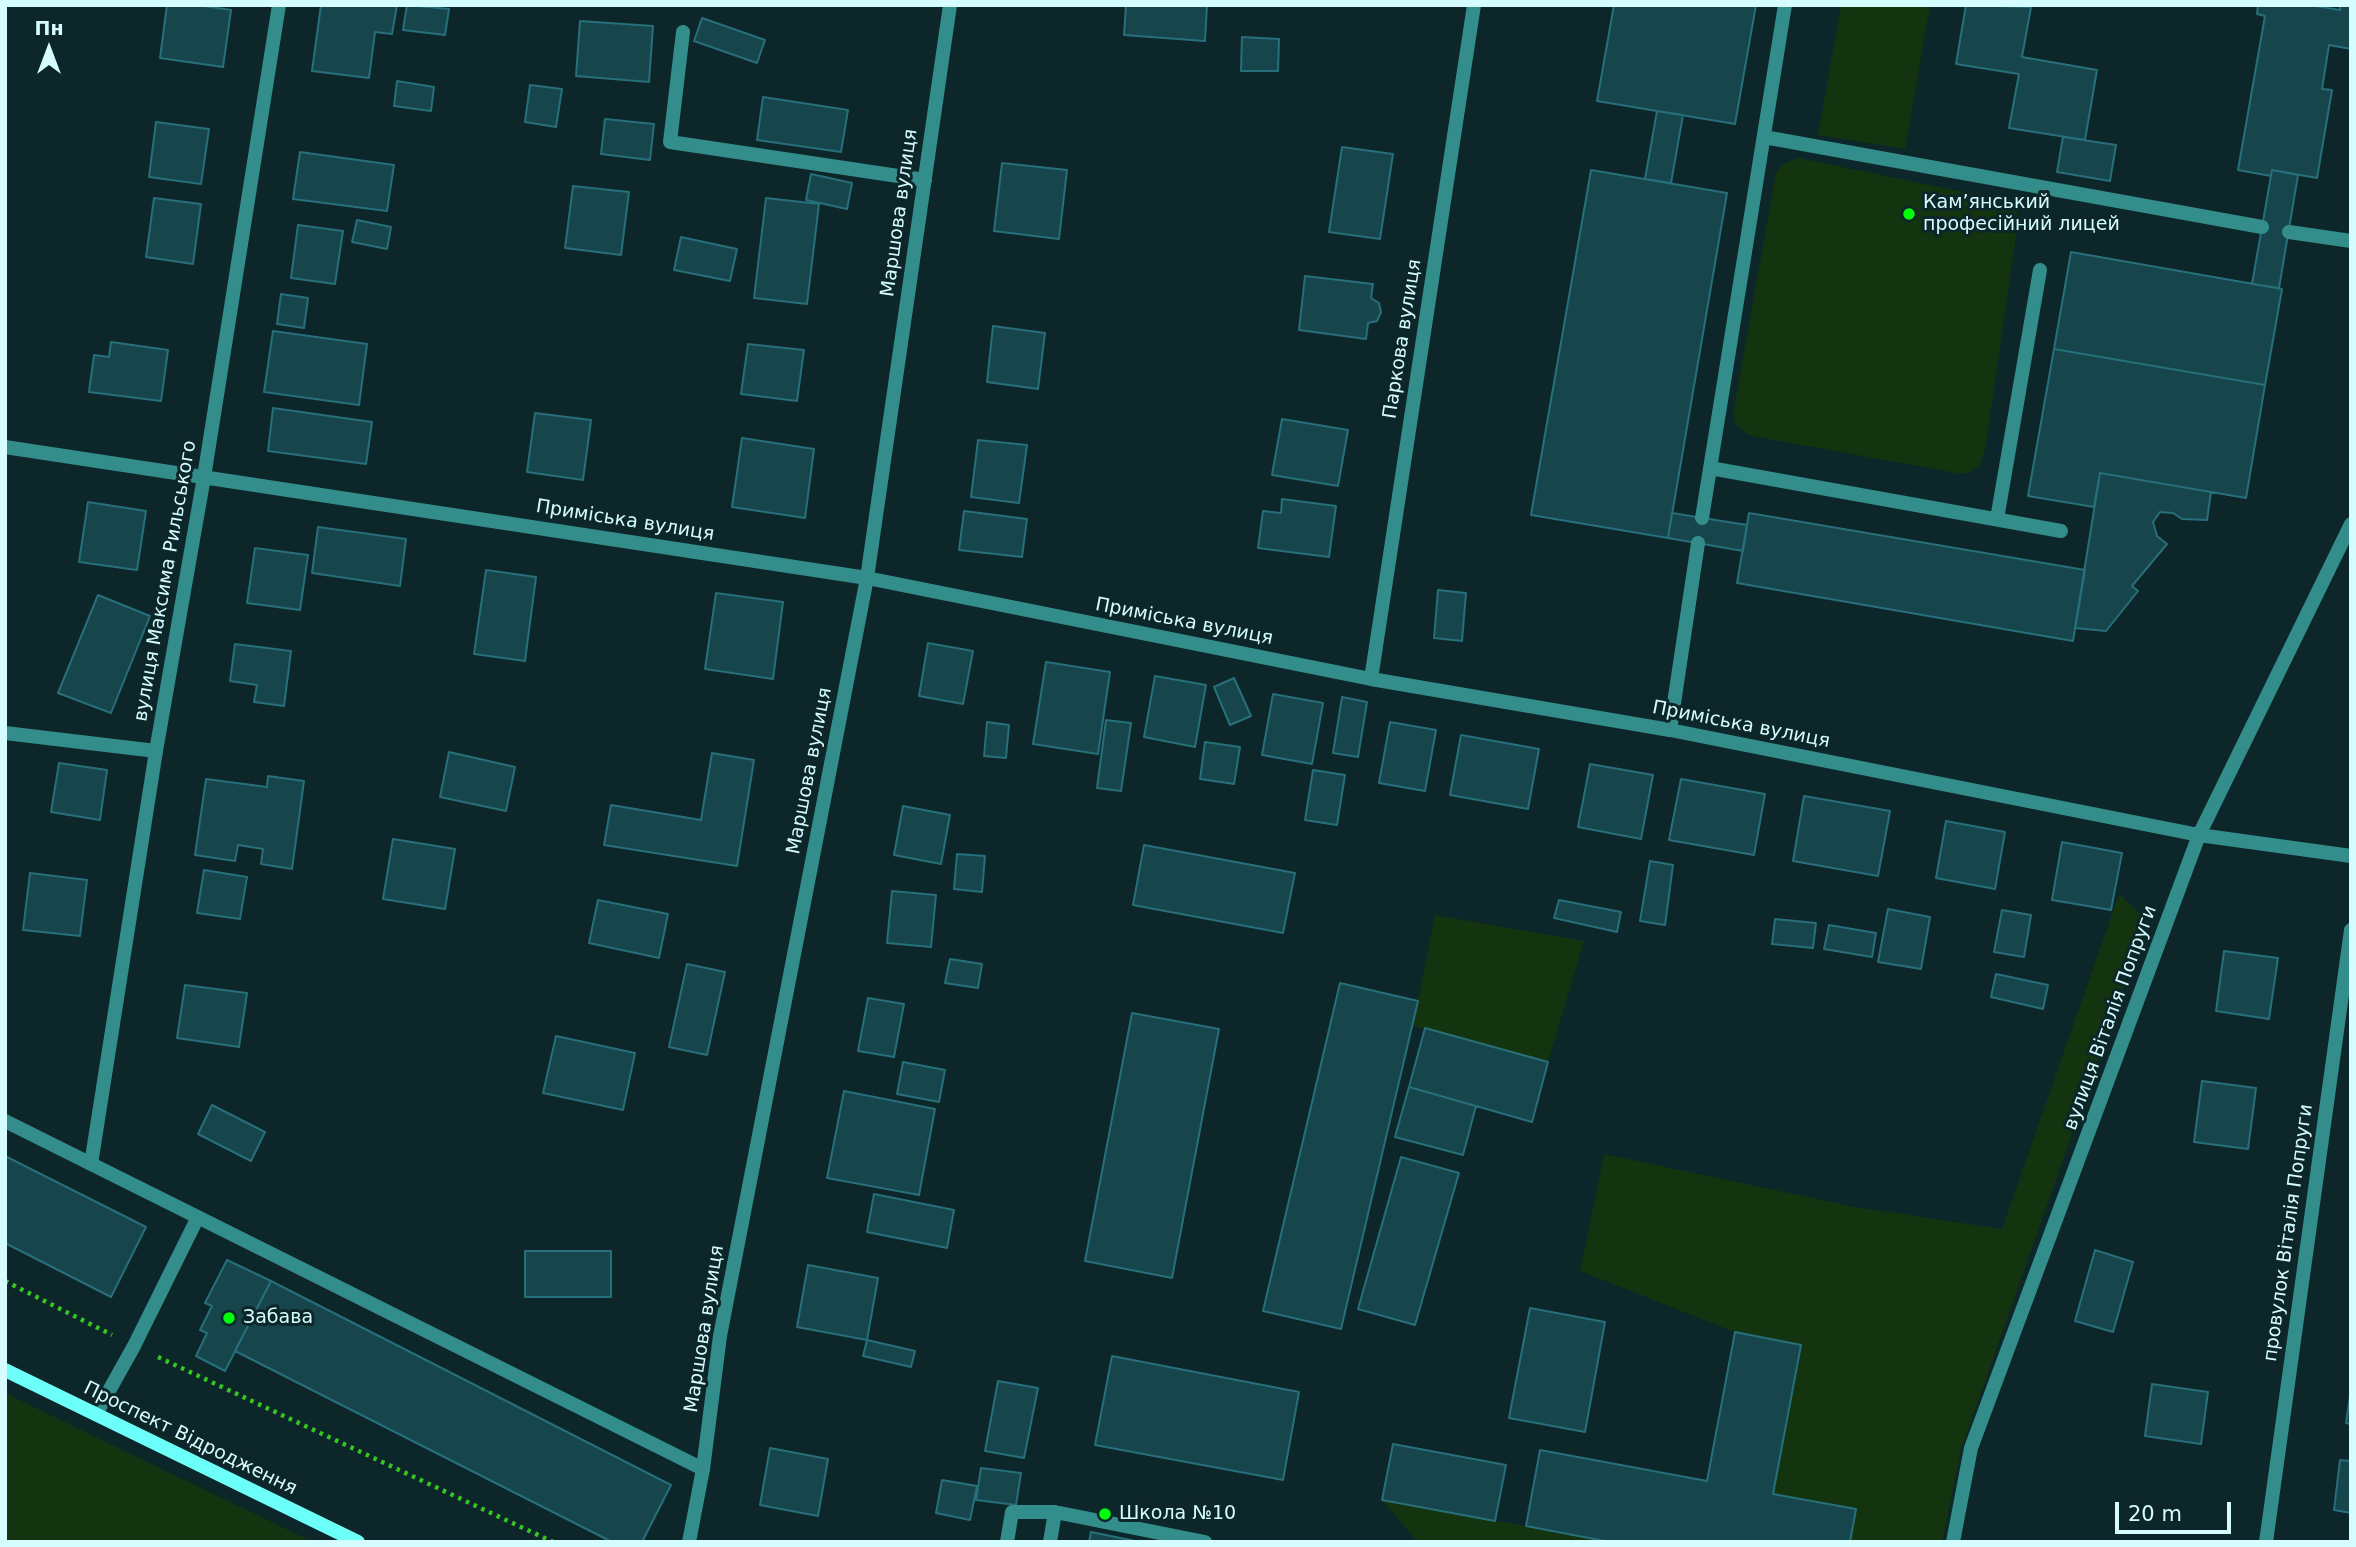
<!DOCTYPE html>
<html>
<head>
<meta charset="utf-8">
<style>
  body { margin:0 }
  #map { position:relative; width:2356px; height:1547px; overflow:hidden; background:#0d2629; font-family:"DejaVu Sans",sans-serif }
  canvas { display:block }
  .frame { position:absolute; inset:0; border:7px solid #d5fdff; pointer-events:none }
  .north { position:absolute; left:14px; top:14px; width:70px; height:70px; -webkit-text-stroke:5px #0d2629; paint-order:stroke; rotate:0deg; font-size:19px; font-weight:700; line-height:28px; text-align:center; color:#d5fdff }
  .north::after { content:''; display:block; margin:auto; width:24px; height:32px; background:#d5fdff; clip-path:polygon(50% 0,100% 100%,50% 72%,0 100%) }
  .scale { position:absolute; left:2115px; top:1502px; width:116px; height:32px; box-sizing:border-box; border:4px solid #d5fdff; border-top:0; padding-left:9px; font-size:21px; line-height:24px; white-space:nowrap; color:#d5fdff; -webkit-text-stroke:5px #0d2629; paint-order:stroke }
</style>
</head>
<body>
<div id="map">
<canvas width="2356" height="1547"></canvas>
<div class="frame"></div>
<div class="north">Пн</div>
<div class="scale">20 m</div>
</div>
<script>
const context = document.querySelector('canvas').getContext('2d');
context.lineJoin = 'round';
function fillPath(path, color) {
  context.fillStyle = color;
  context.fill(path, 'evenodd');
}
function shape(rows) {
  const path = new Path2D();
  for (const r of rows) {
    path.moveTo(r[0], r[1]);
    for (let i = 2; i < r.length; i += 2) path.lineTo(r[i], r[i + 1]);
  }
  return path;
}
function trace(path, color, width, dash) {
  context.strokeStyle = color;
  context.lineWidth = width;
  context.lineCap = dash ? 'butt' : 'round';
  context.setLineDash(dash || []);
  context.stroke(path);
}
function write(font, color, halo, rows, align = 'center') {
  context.font = font + ' "DejaVu Sans",sans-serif';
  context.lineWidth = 6;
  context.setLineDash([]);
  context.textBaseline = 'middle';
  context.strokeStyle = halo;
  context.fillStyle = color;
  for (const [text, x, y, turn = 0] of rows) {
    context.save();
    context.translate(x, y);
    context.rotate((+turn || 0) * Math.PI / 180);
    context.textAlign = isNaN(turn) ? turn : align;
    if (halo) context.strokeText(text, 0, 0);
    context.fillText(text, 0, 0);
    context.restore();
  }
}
fillPath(shape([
  [1841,5,1930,5,1905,149,1818,135],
  [1798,158,2004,200,2011,205,2017,213,2018,222,1985,450,1979,467,1971,472,1962,474,1757,437,1748,435,1735,423,1733,414,1776,173,1781,165],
  [2119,894,2147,921,1961,1450,1942,1542,1850,1542,1856,1509,1773,1494,1801,1345,1735,1332,1580,1271,1604,1154,1855,1207,2002,1229],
  [1435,915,1584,941,1548,1062,1413,1026],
  [5,1393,143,1460,313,1542,5,1542],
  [1382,1500,1526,1526,1610,1542,1418,1542]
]), '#13340f');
const building = shape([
  [167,5,198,5,231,10,223,67,160,58,167,5],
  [321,5,397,5,392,34,375,32,369,78,312,71,321,5],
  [407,5,449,9,445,35,403,30,407,5],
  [1126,5,1207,5,1205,41,1124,35,1126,5],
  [1614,5,1756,5,1735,124,1597,101,1614,5],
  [1966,5,2031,7,2022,57,2097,70,2085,140,2009,128,2019,74,1956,64,1966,5],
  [2258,5,2310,5,2340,10,2340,5,2351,5,2351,49,2329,45,2322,89,2332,90,2317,178,2272,170,2271,176,2238,170,2265,16,2257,14,2258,5],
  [702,18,765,40,757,63,694,41,702,18],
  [580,21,653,26,649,82,576,76,580,21],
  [1242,37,1279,39,1278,71,1241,71,1242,37],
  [397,81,434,87,431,111,394,106,397,81],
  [530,85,562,89,556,127,525,122,530,85],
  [763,97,848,110,841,152,757,140,763,97],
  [1657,111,1683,115,1671,183,1645,179,1657,111],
  [605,119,654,124,650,160,601,154,605,119],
  [156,122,209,129,201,184,149,177,156,122],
  [2063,137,2116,145,2110,181,2057,172,2063,137],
  [1342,147,1393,154,1380,239,1329,232,1342,147],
  [300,152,394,165,387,211,293,199,300,152],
  [1002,163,1067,170,1059,239,994,231,1002,163],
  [1591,170,1727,193,1668,538,1531,515,1591,170],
  [2272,170,2298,175,2279,288,2252,284,2272,170],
  [811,174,852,183,847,209,806,200,811,174],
  [573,186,629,192,621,255,565,248,573,186],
  [154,198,201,204,193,264,146,257,154,198],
  [766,198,819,204,807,304,754,298,766,198],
  [357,220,391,227,387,249,352,242,357,220],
  [298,225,343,231,335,284,291,278,298,225],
  [681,237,737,249,730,281,674,270,681,237],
  [2071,252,2282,289,2265,385,2054,349,2071,252],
  [1305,276,1373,284,1371,298,1379,303,1381,312,1377,321,1368,323,1366,339,1299,330,1305,276],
  [281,294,308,298,304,328,277,324,281,294],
  [993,326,1045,333,1038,389,987,382,993,326],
  [273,331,367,344,359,405,264,392,273,331],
  [111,342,168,350,161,401,89,392,94,355,109,357,111,342],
  [748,344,804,350,797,401,741,394,748,344],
  [2054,349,2265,385,2246,498,2100,473,2094,507,2028,496,2054,349],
  [273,408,372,422,366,464,268,451,273,408],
  [535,413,591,420,583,480,527,472,535,413],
  [1282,419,1348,430,1338,486,1272,475,1282,419],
  [742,438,814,449,805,518,732,507,742,438],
  [978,440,1027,445,1019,503,971,497,978,440],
  [2100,473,2211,492,2207,520,2182,519,2173,513,2160,512,2153,522,2157,536,2167,544,2132,586,2138,591,2106,631,2075,628,2100,473],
  [1282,499,1336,506,1329,557,1258,548,1263,511,1281,513,1282,499],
  [88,502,146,511,137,570,79,562,88,502],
  [964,511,1027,519,1022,557,959,550,964,511],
  [1672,513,1747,525,1743,551,1668,538,1672,513],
  [1749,513,2085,570,2073,641,1737,583,1749,513],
  [318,527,406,539,400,586,312,573,318,527],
  [255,548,308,555,300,610,247,603,255,548],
  [486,570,536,577,525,661,474,654,486,570],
  [1438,590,1466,593,1462,641,1434,638,1438,590],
  [716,593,783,602,773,679,705,669,716,593],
  [98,595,150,616,111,713,58,693,98,595],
  [928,643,973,651,963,704,919,696,928,643],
  [235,644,291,651,284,706,254,702,257,685,230,681,235,644],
  [1046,662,1110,672,1098,754,1033,744,1046,662],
  [1155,676,1206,685,1195,747,1144,737,1155,676],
  [1234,678,1251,716,1230,725,1214,687,1234,678],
  [1273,694,1323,703,1312,764,1262,755,1273,694],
  [1342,697,1367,702,1358,757,1333,753,1342,697],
  [1106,720,1131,723,1121,791,1097,788,1106,720],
  [987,722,1009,725,1006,758,984,756,987,722],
  [1390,722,1436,730,1425,791,1379,783,1390,722],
  [1461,735,1539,749,1528,809,1450,795,1461,735],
  [1205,742,1240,747,1234,784,1200,779,1205,742],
  [449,752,515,767,506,811,440,797,449,752],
  [712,753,754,760,737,866,604,845,611,805,701,820,712,753],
  [59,763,107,770,100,820,51,812,59,763],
  [1590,764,1653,775,1641,839,1578,827,1590,764],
  [1313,770,1345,775,1337,825,1305,820,1313,770],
  [268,776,304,781,292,869,261,864,263,849,238,845,235,861,195,855,206,779,267,787,268,776],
  [1681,779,1765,794,1754,855,1669,840,1681,779],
  [1804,796,1890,811,1878,876,1793,861,1804,796],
  [903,806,950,815,941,864,894,855,903,806],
  [1946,821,2005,832,1995,889,1936,878,1946,821],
  [393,839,455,849,445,909,383,899,393,839],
  [2062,842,2122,853,2111,910,2052,900,2062,842],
  [1144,845,1295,873,1283,933,1133,905,1144,845],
  [957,854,985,856,982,892,954,889,957,854],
  [1650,861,1673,865,1665,925,1640,921,1650,861],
  [204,870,247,877,240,919,197,913,204,870],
  [30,873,87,880,80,936,23,930,30,873],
  [892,891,936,895,931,947,887,943,892,891],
  [598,900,668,914,659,958,589,943,598,900],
  [1559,900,1621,912,1617,932,1554,918,1559,900],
  [1888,909,1930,917,1921,969,1878,962,1888,909],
  [2002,910,2031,915,2024,957,1994,952,2002,910],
  [1775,919,1816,923,1813,948,1772,944,1775,919],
  [1829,925,1876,933,1872,957,1824,949,1829,925],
  [2224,951,2278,958,2269,1019,2216,1011,2224,951],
  [950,959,982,964,978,988,945,983,950,959],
  [687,964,725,972,707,1055,669,1047,687,964],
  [1996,974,2048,985,2043,1009,1991,997,1996,974],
  [1340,983,1418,1001,1341,1329,1263,1311,1340,983],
  [185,985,247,993,239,1047,177,1038,185,985],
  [868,998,904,1004,894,1057,858,1051,868,998],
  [1132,1013,1219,1029,1172,1278,1085,1261,1132,1013],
  [1425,1028,1548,1062,1532,1122,1409,1087,1425,1028],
  [556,1036,635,1053,623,1110,543,1093,556,1036],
  [903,1062,945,1070,939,1102,897,1094,903,1062],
  [2202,1081,2256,1088,2248,1149,2194,1142,2202,1081],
  [1409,1087,1476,1106,1463,1155,1395,1137,1409,1087],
  [844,1091,935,1109,919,1195,827,1178,844,1091],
  [212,1105,265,1132,251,1161,198,1134,212,1105],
  [5,1156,146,1227,111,1297,5,1243,5,1156],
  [1401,1157,1459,1173,1415,1325,1358,1309,1401,1157],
  [874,1194,954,1210,947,1248,867,1232,874,1194],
  [2095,1250,2133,1262,2113,1332,2075,1321,2095,1250],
  [525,1251,611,1251,611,1297,525,1297,525,1251],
  [227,1260,271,1281,225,1371,196,1356,207,1333,200,1330,212,1306,205,1303,227,1260],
  [808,1265,878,1278,867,1340,797,1327,808,1265],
  [271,1281,671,1485,642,1542,612,1542,235,1351,271,1281],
  [1530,1308,1605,1322,1585,1432,1509,1418,1530,1308],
  [1735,1332,1801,1345,1773,1494,1856,1509,1850,1542,1610,1542,1526,1526,1540,1450,1707,1481,1735,1332],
  [867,1340,915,1351,911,1367,863,1356,867,1340],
  [1112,1356,1299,1392,1283,1480,1095,1445,1112,1356],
  [998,1381,1038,1388,1024,1458,985,1451,998,1381],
  [2152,1384,2208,1392,2201,1444,2145,1436,2152,1384],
  [2351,1389,2351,1424,2346,1423,2351,1389],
  [1393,1444,1506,1465,1495,1521,1382,1500,1393,1444],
  [770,1448,828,1459,818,1516,760,1505,770,1448],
  [2340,1460,2351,1461,2351,1513,2334,1510,2340,1460],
  [981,1468,1021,1473,1016,1505,976,1500,981,1468],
  [942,1480,977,1486,970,1520,936,1513,942,1480],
  [1091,1532,1140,1542,1089,1542,1091,1532]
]);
fillPath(building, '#17454c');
trace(building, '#276f7a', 2);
trace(shape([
  [5,1281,112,1335],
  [158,1357,553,1542]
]), '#36c622', 4.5, [3.5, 5]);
trace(shape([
  [683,32,670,142,925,180],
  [1764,137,2262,227],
  [2289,232,2351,241],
  [1710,468,2061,531],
  [1702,518,1785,5],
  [1997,519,2040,270],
  [1670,730,1698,543],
  [5,733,156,751],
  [5,1121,703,1469],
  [96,1414,134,1346,198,1217],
  [1007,1542,1012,1512,1055,1512],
  [1050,1542,1055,1512,1205,1542]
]), '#338d8b', 14);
trace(shape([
  [5,447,867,578,1371,679,1670,730,2199,835,2351,856],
  [1371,679,1474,5],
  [91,1164,156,751,204,477,279,5],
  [689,1542,703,1469,720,1336,867,578,950,5],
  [1953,1542,1971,1448,2199,835,2351,524],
  [2266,1542,2351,930]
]), '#338d8b', 14);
trace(shape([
  [5,1370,358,1542]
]), '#6cfffa', 14);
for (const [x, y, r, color] of [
  [1909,214,7,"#01ff0b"],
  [229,1318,7,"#01ff0b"],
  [1105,1514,7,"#01ff0b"]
]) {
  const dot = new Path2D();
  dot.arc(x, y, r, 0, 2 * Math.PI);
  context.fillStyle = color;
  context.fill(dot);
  trace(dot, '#0d2629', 2.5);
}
write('19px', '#d5fdff', '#0d2629', [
  ["Кам’янський",1923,203],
  ["професійний лицей",1923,225],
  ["Забава",243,1318],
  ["Школа №10",1119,1514]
], 'left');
write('19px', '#d5fdff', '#0d2629', [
  ["Маршова вулиця",900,213,-82],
  ["Паркова вулиця",1403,339,-81],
  ["Приміська вулиця",625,521,9],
  ["вулиця Максима Рильського",166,581,-80],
  ["Приміська вулиця",1184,622,11],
  ["Приміська вулиця",1741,725,11],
  ["Маршова вулиця",810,771,-79],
  ["вулиця Віталія Попруги",2111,1018,-70],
  ["провулок Віталія Попруги",2289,1233,-82],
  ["Маршова вулиця",705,1329,-81],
  ["Проспект Відродження",190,1439,26]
]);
</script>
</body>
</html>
